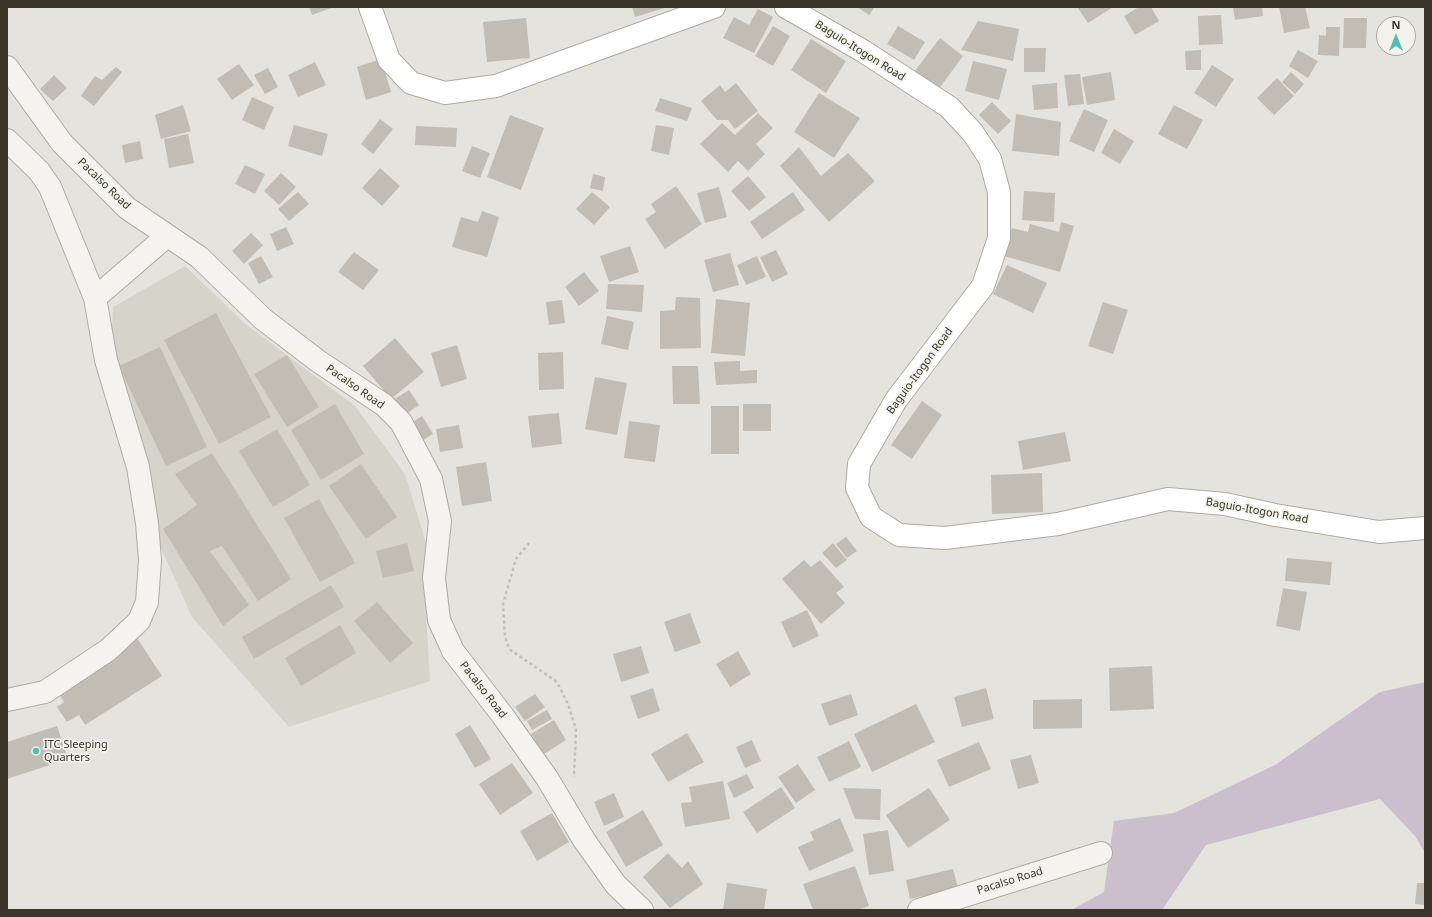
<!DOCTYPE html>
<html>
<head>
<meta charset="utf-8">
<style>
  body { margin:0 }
  #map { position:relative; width:1432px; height:917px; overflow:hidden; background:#e5e3dd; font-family:"Noto Sans",sans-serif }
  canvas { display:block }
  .frame { position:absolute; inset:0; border:8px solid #3a3528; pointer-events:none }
  .north { position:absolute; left:1376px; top:16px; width:40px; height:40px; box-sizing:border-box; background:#f3f1ec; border:1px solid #a9a69e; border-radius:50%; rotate:0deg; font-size:11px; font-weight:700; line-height:16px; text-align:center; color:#3a3528 }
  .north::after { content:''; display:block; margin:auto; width:14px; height:18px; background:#4fbeb5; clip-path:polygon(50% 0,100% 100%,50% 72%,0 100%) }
</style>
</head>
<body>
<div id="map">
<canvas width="1432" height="917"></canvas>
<div class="frame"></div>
<div class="north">N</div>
</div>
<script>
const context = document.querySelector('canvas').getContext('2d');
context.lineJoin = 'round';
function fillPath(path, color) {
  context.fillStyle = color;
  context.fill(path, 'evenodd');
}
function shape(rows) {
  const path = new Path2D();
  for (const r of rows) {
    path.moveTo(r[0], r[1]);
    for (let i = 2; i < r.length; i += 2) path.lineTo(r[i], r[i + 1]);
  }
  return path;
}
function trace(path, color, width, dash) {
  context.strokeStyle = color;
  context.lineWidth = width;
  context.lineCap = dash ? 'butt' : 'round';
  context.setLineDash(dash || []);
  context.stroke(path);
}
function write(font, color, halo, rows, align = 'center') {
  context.font = font + ' "Noto Sans",sans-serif';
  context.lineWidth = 3.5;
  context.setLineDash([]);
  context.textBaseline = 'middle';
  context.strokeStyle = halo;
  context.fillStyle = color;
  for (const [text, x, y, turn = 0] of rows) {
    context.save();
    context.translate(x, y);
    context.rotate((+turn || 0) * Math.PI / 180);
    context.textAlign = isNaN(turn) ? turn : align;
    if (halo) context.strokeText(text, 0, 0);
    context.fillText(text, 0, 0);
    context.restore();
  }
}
fillPath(shape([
  [185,266,244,323,355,406,405,474,426,543,425,598,430,681,289,727,192,617,161,548,151,474,111,348,113,307]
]), '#d6d3cb');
fillPath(shape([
  [1425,682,1425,853,1415,836,1380,799,1206,845,1162,910,1071,910,1104,892,1114,821,1174,813,1275,765,1380,692]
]), '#cbbfce');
fillPath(shape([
  [309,7,334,7,312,15],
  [632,7,668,7,635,17],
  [857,7,875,7,869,15],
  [1077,7,1113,7,1088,23],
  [1139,7,1151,7,1159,21,1135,35,1124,16],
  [1233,7,1262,7,1263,16,1235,20],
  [1279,7,1305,7,1310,28,1284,33],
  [758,9,773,17,754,53,723,38,734,17,749,25],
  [1221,15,1223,44,1199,45,1198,16],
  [526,18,530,58,487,62,483,22],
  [1344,18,1367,18,1366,48,1343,48],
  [978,21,1019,29,1013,61,961,50],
  [773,26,790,36,773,66,755,56],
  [898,26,925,42,914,60,887,44],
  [1326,27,1340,27,1339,56,1318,55,1319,35,1326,36],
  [940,38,963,56,938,90,914,72],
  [811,39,846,61,826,93,791,70],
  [1024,48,1046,48,1045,72,1024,72],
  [1201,50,1201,70,1186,70,1185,51],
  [1298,50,1318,61,1308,78,1289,66],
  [381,59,391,92,366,100,357,67],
  [973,61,1007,69,999,100,965,91],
  [315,62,326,85,298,97,288,75],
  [239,64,254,85,232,100,217,79],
  [1212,65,1234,79,1216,107,1194,93],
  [116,67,122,72,94,106,81,96,95,76,102,80],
  [268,68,278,87,265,94,254,75],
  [1111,72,1115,100,1087,105,1082,77],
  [1291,72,1304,84,1295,94,1282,82],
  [1080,74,1084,104,1068,106,1064,75],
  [54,75,67,88,53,101,40,89],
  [1277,78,1294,96,1274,115,1257,98],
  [736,83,758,111,735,129,728,120,717,120,701,101,720,85,725,92],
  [1057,83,1058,108,1034,110,1032,85],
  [819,93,860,118,834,158,794,132],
  [252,97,274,107,264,130,242,120],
  [660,98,692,108,687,121,655,111],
  [992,102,1011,121,998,134,979,115],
  [183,105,191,131,161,139,155,115],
  [1174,105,1203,120,1187,149,1158,134],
  [1084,109,1108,120,1094,152,1069,141],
  [758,113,773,128,756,144,765,154,748,171,738,161,728,172,700,144,722,123,735,135],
  [1016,114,1061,122,1059,156,1012,151],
  [510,115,544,128,521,190,487,177],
  [380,119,393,129,373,154,361,144],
  [294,125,328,134,322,156,288,146],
  [656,125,674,128,669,155,651,151],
  [416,126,457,128,456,147,415,145],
  [1114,129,1134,141,1120,164,1101,153],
  [188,134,194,163,169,168,164,139],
  [140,141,143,159,125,163,122,145],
  [472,146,490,153,480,178,462,171],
  [799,147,821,176,848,153,875,181,829,222,780,166],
  [245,165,265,174,255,194,235,184],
  [380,168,400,186,382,206,362,188],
  [281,173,296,187,279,205,264,191],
  [593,174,605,177,603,191,590,188],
  [748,176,766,197,749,211,731,191],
  [676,186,702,224,665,249,645,219,656,212,651,204],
  [719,187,727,217,705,223,697,193],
  [1024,191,1055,193,1054,222,1022,220],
  [298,192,309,204,289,221,278,209],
  [592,192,610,207,594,225,576,209],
  [793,192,805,210,762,239,750,222],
  [482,211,499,217,487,257,452,247,461,217,478,222],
  [1061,222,1074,226,1060,272,1004,256,1012,228,1028,232,1030,224,1059,232],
  [286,227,294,244,277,251,270,234],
  [251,233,263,245,244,264,232,251],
  [630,246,639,272,609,282,600,256],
  [776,250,788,274,772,282,760,257],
  [354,252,379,270,363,290,338,272],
  [730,253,739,285,713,292,704,260],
  [261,256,273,277,259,284,248,263],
  [757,256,766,277,746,285,737,265],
  [1007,265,1047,283,1033,313,993,294],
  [584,272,599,291,579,306,565,287],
  [608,284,644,285,642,312,606,309],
  [676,297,700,298,701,348,660,349,660,311,675,310],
  [716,299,750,303,745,356,711,353],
  [562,300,565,323,549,325,546,302],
  [1103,302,1128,310,1113,354,1088,346],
  [216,313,271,417,219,444,164,340],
  [607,316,634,322,628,350,601,344],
  [395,338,424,372,391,399,363,366],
  [457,345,467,379,441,387,431,353],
  [160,347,207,447,166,466,119,366],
  [563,352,564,389,539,390,538,353],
  [287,355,319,407,287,427,254,374],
  [740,361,740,371,757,370,757,383,716,385,714,362],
  [672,366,698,366,700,404,673,404],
  [595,377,627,383,617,435,585,429],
  [409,390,419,405,403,416,393,400],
  [922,401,942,415,912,459,891,445],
  [335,404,364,454,321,480,291,430],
  [743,404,771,404,771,431,743,431],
  [711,406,739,406,739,454,711,454],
  [559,413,562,444,532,448,528,416],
  [422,416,433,434,420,442,410,424],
  [629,421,660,425,655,462,624,458],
  [459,425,463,448,440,452,436,429],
  [277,429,310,485,273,507,239,451],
  [1065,432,1071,461,1023,470,1018,441],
  [212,453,291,579,258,601,222,546,210,551,249,605,223,626,163,529,197,505,175,474],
  [486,462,492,501,462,506,456,467],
  [361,464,397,517,366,539,329,486],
  [1042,473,1043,512,992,514,991,475],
  [319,499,355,563,320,582,284,518],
  [846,537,857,551,847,558,836,544],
  [407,543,414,571,383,578,376,551],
  [833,543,847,560,836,568,822,553],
  [1287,558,1332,562,1330,585,1285,581],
  [804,560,811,567,820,560,844,587,836,593,845,603,821,624,782,579],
  [331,585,344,607,254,659,242,637],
  [1283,588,1307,592,1300,631,1276,626],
  [377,602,413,643,390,663,354,621],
  [807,610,819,636,793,648,781,622],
  [690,613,701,643,675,652,664,622],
  [340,625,356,653,301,686,285,658],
  [137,638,162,676,85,725,79,715,67,722,57,707,64,702,57,690],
  [641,646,649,673,621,682,613,654],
  [738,651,751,674,730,687,716,664],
  [1152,666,1154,709,1110,711,1109,668],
  [653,688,660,711,638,719,630,696],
  [986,688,994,719,962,727,954,697],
  [535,694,545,707,525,721,515,707],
  [851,694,858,715,829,726,821,704],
  [1082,699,1082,728,1033,729,1033,700],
  [916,704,935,742,872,772,854,734],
  [547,710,552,719,532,730,527,721],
  [554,720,566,740,544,754,531,734],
  [470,725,491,759,475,768,455,734],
  [57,726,68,759,7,779,7,742],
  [687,733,704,762,668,782,651,754],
  [752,740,761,761,745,768,736,747],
  [849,741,861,767,829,782,817,757],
  [979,742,991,769,949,787,937,760],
  [1031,755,1039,783,1018,789,1010,760],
  [512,763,533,793,500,815,479,784],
  [798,764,815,790,796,803,778,777],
  [747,774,754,788,734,798,727,783],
  [723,781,730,819,685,827,681,803,692,802,689,787],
  [781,787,795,808,757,833,743,812],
  [843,788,881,789,880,820,855,819],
  [929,788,950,820,908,848,886,815],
  [614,793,624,817,604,826,594,802],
  [643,810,663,845,626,867,606,832],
  [552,813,569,842,537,861,520,831],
  [840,818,854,851,809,871,798,847,814,840,810,832],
  [888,830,894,871,869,875,863,834],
  [668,853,682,868,688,861,703,884,670,908,643,877],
  [855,866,869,906,857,910,813,910,803,884],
  [953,869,958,888,910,899,906,880],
  [727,883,767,889,764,910,723,910],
  [1417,883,1425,883,1425,905,1415,904]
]), '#c1bdb5');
const minor = shape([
  [7,67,62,143,127,208,199,257,263,319,318,361,384,405,401,422,431,479,440,521,434,578,439,620,453,651,503,716,547,778,584,840,616,885,642,910],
  [7,140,39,171,50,187,95,298],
  [7,700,45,692,108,650,139,621,147,602,150,560,147,523,138,467,106,360,95,298,167,236],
  [919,910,1101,853]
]);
const major = shape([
  [370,7,389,60,411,83,445,93,496,86,714,7],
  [786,7,863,51,949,107,973,133,990,159,999,192,999,238,983,286,896,400,859,464,857,488,871,517,899,535,945,538,1058,524,1168,499,1225,504,1275,515,1379,532,1425,528]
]);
trace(minor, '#aeaba3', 24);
trace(major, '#afaa9e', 24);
trace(shape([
  [529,543,516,559,503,604,505,636,509,649,557,682,568,704,576,729,574,777]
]), '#c0beb7', 2.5, [3, 3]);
trace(minor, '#f4f3ef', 22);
trace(major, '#fff', 22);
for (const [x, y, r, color] of [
  [36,751,4,"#4fbeb5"]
]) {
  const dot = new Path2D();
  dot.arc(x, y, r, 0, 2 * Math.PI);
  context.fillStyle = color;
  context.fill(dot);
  trace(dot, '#f3f1ec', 1.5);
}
write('11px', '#3a3528', '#f3f1ec', [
  ["Baguio-Itogon Road",860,51,32],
  ["Pacalso Road",104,184,44],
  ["Baguio-Itogon Road",920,371,-54],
  ["Pacalso Road",355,387,35],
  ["Baguio-Itogon Road",1257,511,10],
  ["Pacalso Road",483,690,52],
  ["Pacalso Road",1010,881,-17]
]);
write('11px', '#3a3528', '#f3f1ec', [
  ["ITC Sleeping",44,745],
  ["Quarters",44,758]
], 'left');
</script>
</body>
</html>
